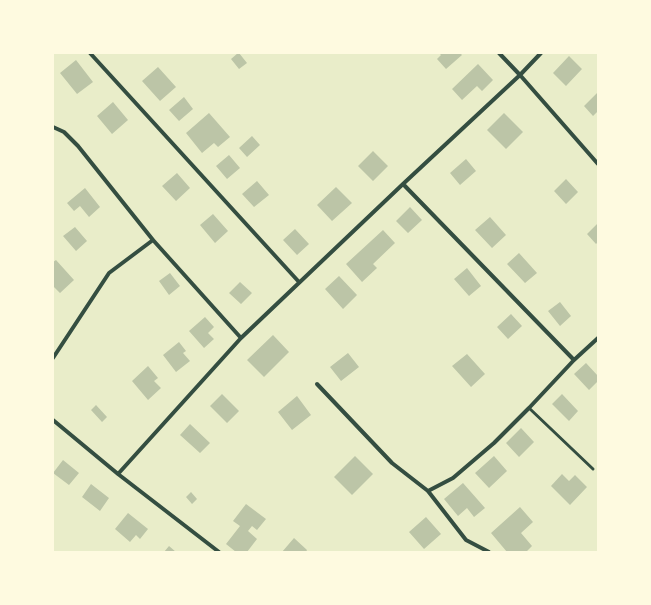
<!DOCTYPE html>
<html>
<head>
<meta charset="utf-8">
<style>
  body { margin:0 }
  #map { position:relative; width:651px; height:605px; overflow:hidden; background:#e9edc9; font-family:"Sofia Sans Condensed",sans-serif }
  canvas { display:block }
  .frame { position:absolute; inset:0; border:54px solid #fefae0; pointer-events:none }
</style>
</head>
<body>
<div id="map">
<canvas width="651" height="605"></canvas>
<div class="frame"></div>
</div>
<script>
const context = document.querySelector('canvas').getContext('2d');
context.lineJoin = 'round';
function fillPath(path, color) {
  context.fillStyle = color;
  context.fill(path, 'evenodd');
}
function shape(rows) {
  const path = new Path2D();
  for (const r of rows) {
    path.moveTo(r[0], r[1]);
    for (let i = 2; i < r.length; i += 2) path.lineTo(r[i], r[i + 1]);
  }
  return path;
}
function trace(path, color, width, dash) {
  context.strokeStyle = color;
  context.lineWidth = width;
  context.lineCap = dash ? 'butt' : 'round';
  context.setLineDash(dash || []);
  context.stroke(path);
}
fillPath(shape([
  [238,53,239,53,247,63,239,69,231,59],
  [439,53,460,53,462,55,446,69,437,59,441,55],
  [569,56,582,69,566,86,553,73],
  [76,60,93,82,77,94,60,73],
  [478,64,493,80,482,91,477,86,462,100,452,89],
  [158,67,176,87,160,101,142,81],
  [598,92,598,111,593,116,584,106],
  [184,97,193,109,179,121,169,110],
  [113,102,128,120,112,134,97,116],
  [209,113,230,137,218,147,214,143,202,153,186,133],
  [504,113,523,132,506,149,487,130],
  [252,136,260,145,247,157,239,148],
  [373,151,388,166,373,181,358,166],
  [229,155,240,168,227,179,216,166],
  [466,159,476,171,460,185,450,173],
  [177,173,190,188,176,201,162,186],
  [566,179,578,192,566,204,554,191],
  [257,181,269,195,254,207,242,194],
  [336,187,352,203,332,221,317,205],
  [85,188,100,207,89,217,80,206,74,211,67,203],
  [410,207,422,220,408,233,396,221],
  [213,214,228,231,215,243,200,225],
  [490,217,506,235,492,248,475,230],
  [598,223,598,242,596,244,587,234],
  [75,227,87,241,76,251,63,236],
  [295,229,309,244,297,255,283,240],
  [383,230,395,243,373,264,377,268,362,282,346,264],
  [519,253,537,273,525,283,507,264],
  [56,260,74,280,60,293,53,286,53,262],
  [467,268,481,286,469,296,454,279],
  [170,273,180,286,169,295,159,281],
  [339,276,357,295,343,309,325,289],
  [240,282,252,293,241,304,229,293],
  [560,302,571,316,560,326,548,311],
  [511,314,522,326,508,339,497,327],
  [205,317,214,327,208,333,214,339,204,348,189,331],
  [273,335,289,352,264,377,247,360],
  [179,342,186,351,183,353,190,361,176,372,163,355],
  [348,353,359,367,341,381,330,367],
  [467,354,485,374,471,387,452,366],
  [586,363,598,376,598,381,589,390,574,374],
  [148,366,158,378,154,381,161,388,148,400,132,381],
  [222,394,239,411,227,423,210,406],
  [562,394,578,411,569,421,552,404],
  [297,396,311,415,292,430,278,412],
  [96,405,107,417,102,422,91,410],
  [190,424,210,443,200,453,180,435],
  [521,428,534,442,519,457,506,443],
  [355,456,373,474,352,495,334,477],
  [494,456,507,471,489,488,475,473],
  [63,460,79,473,69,485,53,473],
  [562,474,569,481,575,475,587,487,570,505,551,486],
  [463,483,485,508,474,517,467,508,458,516,444,499],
  [91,484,109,498,100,511,82,497],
  [191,492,197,499,192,504,186,497],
  [246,504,266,519,257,530,252,526,248,531,257,539,247,552,236,552,226,544,240,526,233,521],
  [520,507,533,522,521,533,532,546,526,552,507,552,491,533],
  [128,513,148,529,140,539,136,535,130,542,115,529],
  [426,517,441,534,424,549,409,532],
  [294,538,307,550,306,552,282,552],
  [169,546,176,552,164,552]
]), '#bcc5a7');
trace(shape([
  [529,408,593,469]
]), '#344e41', 3);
trace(shape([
  [90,53,299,282],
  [499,53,520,75,598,164],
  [53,127,64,132,78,146,153,240,241,338],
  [403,184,574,360],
  [53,358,109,273,153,240],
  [317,384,392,463,428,491,466,540,489,552],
  [53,420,118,474,219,552],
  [118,474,241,338,403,184,520,75,541,53],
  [428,491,453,478,494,443,529,408,574,360,598,338]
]), '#344e41', 4);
</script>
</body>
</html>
